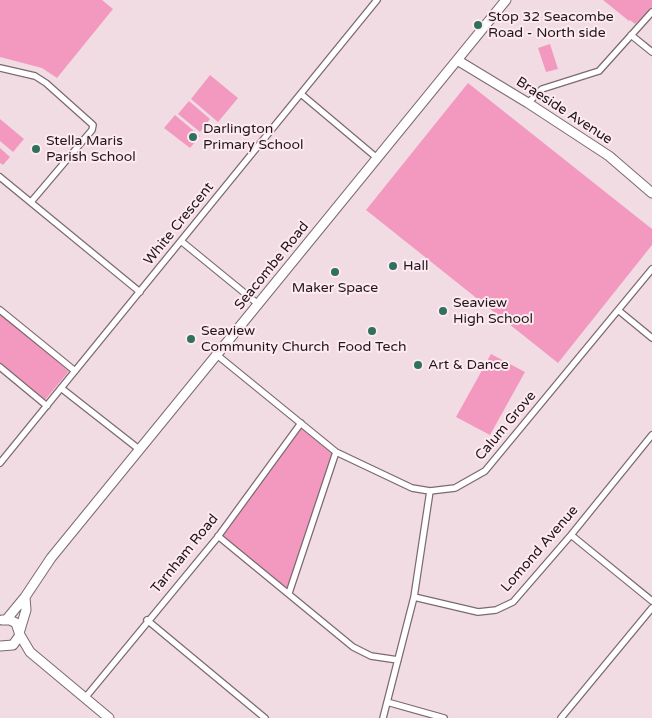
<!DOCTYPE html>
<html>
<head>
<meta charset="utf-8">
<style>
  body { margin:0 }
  canvas { display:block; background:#f1dce4 }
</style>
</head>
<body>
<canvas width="652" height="718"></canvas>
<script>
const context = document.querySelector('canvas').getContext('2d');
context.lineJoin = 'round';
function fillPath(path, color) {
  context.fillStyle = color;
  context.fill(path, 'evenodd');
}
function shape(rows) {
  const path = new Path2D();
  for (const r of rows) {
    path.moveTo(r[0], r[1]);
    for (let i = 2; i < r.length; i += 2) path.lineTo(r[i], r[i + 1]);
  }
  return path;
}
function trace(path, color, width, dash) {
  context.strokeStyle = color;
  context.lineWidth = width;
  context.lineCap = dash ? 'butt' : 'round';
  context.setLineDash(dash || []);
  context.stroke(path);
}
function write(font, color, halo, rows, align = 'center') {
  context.font = font + ' "Varela Round",sans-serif';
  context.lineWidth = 4;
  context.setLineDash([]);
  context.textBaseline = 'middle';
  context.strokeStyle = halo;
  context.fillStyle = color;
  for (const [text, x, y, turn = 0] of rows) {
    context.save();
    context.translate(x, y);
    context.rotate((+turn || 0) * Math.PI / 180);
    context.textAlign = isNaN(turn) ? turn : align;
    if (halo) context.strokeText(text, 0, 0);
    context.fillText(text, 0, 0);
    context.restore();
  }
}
fillPath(shape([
  [0,0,102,0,113,9,57,78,42,68,0,57],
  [603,0,652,0,652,8,635,24,630,20,629,21],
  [550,44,558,69,546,72,538,48],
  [210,75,238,98,218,122,191,99],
  [468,83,652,229,652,245,558,363,366,210],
  [189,101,210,119,200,132,178,114],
  [175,115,200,136,190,148,164,128],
  [0,119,24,139,13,152,0,141],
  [0,148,10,157,3,165,0,163],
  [0,314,69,371,45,400,0,363],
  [491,354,525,372,490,435,456,417],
  [301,426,333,453,288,590,220,536]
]), '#f399c0');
const street = shape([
  [631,35,652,52],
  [0,68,35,76,46,83,93,125,92,130,31,202],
  [301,94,377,158],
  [528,103,542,89,599,71,652,12],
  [0,177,140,292],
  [181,241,258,304],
  [0,310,75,371],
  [618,310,652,338],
  [217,355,336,452,412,488,430,491,455,488,485,471,652,269],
  [0,367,47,406],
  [61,388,140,450],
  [0,463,377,0],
  [571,535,652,601],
  [218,536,353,647,371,656,398,660],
  [289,593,336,452],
  [414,597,478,612,496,610,513,602,571,535,652,435],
  [147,620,265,718],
  [85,698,217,538,301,423],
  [387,702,444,718],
  [383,718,414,597,430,491],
  [561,718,652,608]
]);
const secondary = shape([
  [457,60,528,103,609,156,652,193],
  [6,620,25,597,51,558,506,0],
  [20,630,26,610,25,597],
  [20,635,30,652,109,718],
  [0,646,13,645,20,635,16,623,10,620,2,620]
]);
trace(street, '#7c6a71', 8);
trace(secondary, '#7c6a71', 11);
trace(street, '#fff', 5.5);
trace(secondary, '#fff', 9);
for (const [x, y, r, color] of [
  [478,25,5,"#30705f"],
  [193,137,5,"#30705f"],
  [36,149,5,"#30705f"],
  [393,266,5,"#30705f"],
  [335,272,5,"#30705f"],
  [443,311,5,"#30705f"],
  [372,331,5,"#30705f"],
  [191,339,5,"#30705f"],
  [418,365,5,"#30705f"]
]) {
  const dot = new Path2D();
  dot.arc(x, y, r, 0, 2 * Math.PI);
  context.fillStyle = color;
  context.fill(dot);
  trace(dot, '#ffeaf2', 2);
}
write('14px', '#1f181b', '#ffeaf2', [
  ["Stop 32 Seacombe",488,17],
  ["Road - North side",488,33],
  ["Darlington",203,129],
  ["Primary School",203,145],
  ["Stella Maris",46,141],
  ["Parish School",46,157],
  ["Hall",403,266],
  ["Maker Space",335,288,"center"],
  ["Seaview",453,303],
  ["High School",453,319],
  ["Seaview",201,331],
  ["Community Church",201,347],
  ["Food Tech",372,347,"center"],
  ["Art & Dance",428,365]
], 'left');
write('14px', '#1f181b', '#ffeaf2', [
  ["Braeside Avenue",564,111,33],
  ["White Crescent",179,224,-51],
  ["Seacombe Road",272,266,-51],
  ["Calum Grove",506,426,-50],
  ["Lomond Avenue",540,549,-49],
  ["Tarnham Road",185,554,-51]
]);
</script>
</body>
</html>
